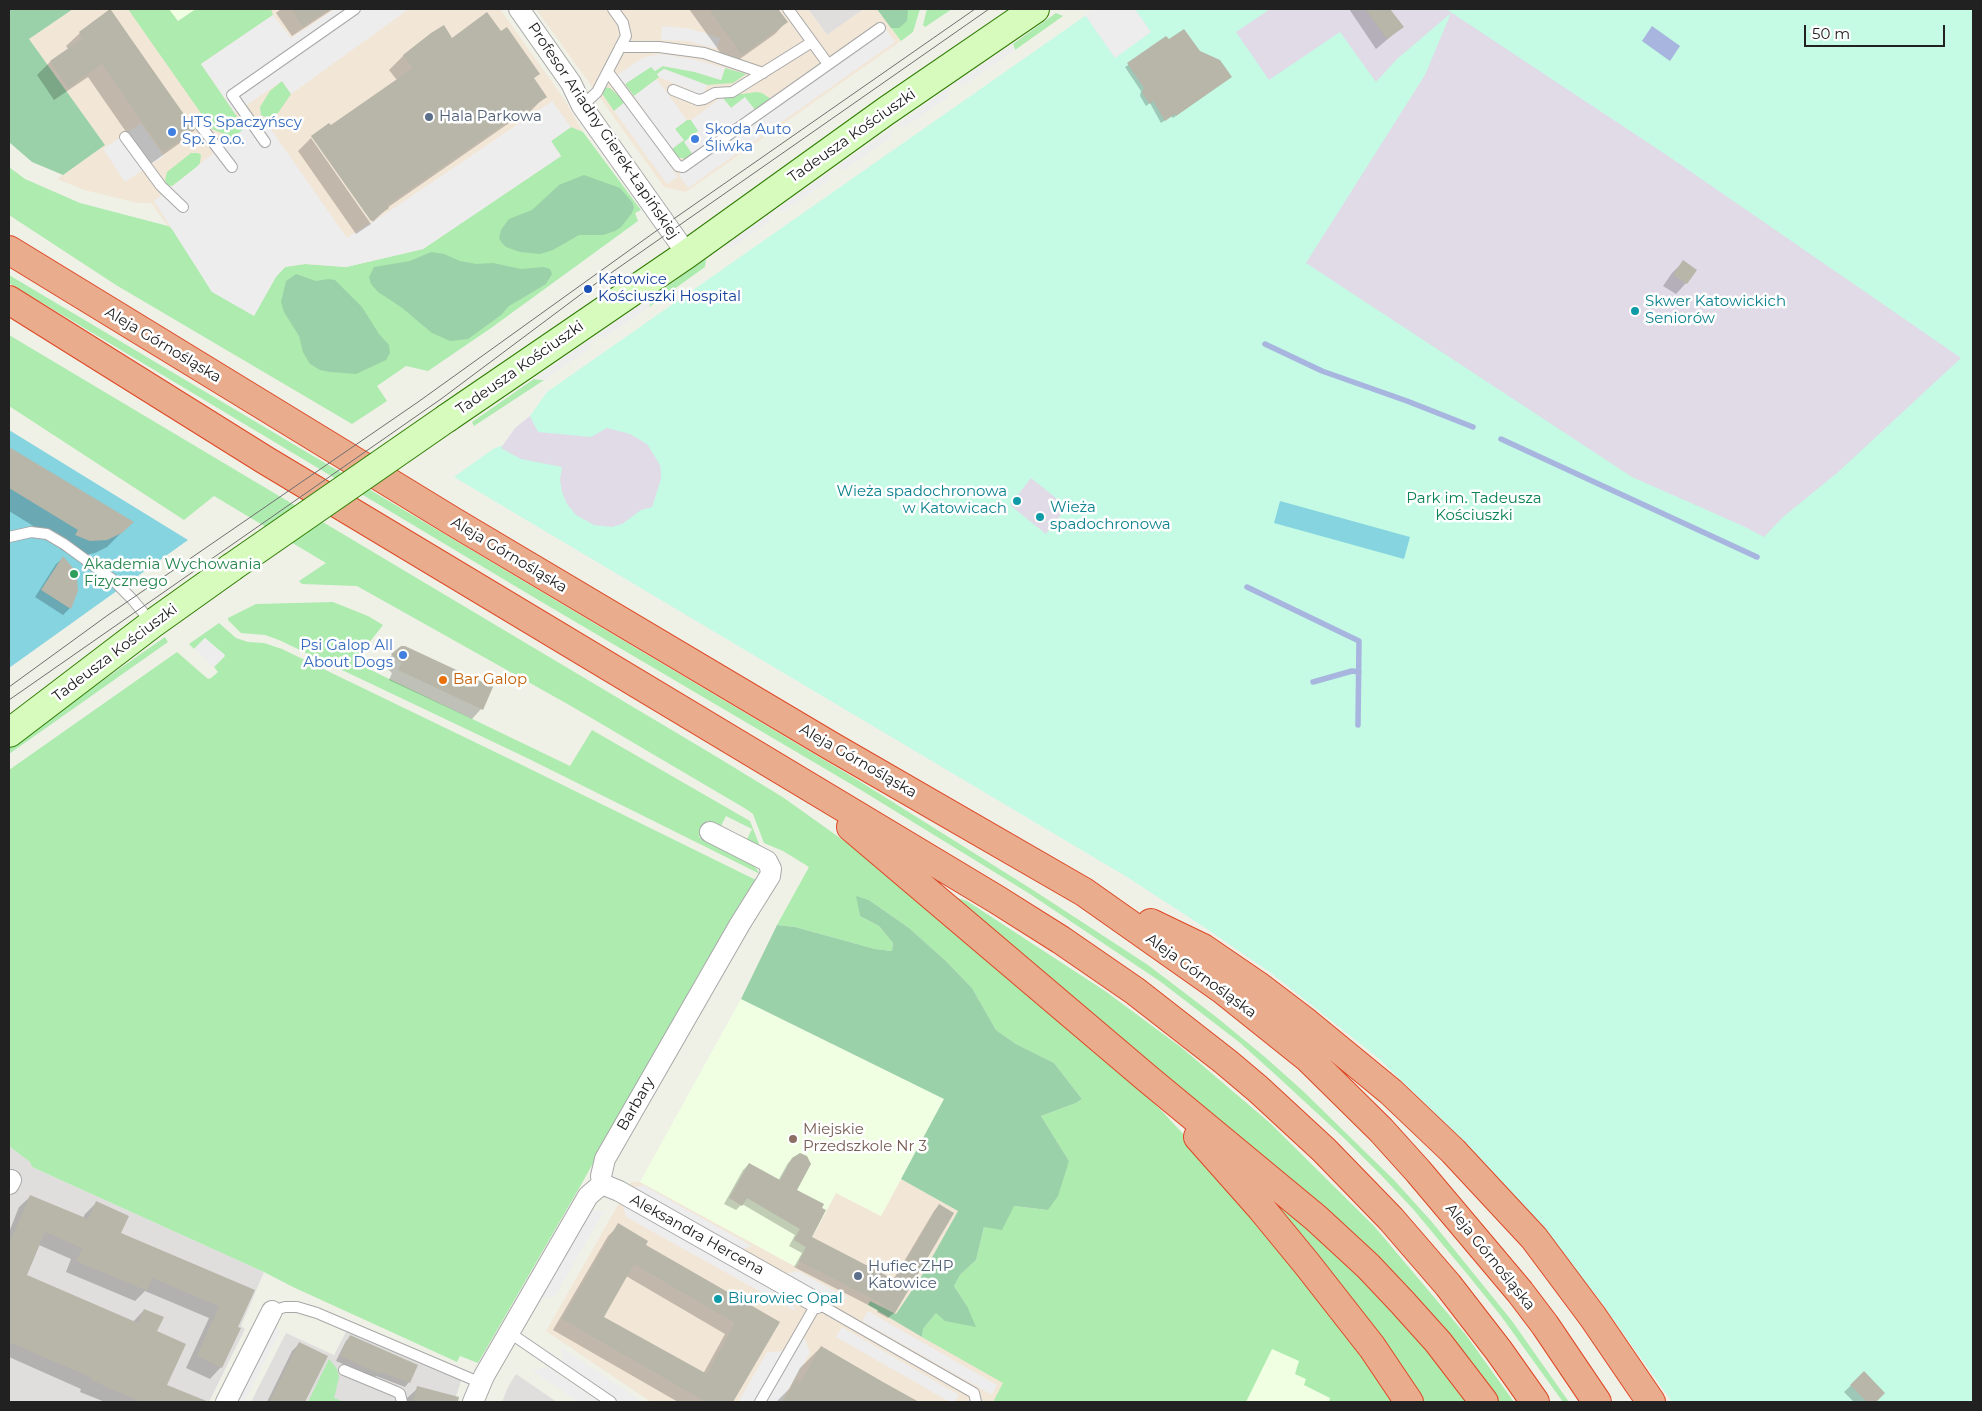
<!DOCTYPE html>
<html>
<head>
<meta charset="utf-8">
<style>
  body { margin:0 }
  #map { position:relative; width:1982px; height:1411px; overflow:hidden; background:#eff1e7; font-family:Montserrat,sans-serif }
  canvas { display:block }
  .frame { position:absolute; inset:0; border:10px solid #212121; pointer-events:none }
  .scale { position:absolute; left:1804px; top:25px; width:141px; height:22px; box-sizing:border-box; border:2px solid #212121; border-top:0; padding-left:6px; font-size:15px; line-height:18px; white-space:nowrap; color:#212121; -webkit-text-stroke:4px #fff; paint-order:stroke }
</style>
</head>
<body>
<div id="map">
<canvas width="1982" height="1411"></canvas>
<div class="frame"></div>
<div class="scale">50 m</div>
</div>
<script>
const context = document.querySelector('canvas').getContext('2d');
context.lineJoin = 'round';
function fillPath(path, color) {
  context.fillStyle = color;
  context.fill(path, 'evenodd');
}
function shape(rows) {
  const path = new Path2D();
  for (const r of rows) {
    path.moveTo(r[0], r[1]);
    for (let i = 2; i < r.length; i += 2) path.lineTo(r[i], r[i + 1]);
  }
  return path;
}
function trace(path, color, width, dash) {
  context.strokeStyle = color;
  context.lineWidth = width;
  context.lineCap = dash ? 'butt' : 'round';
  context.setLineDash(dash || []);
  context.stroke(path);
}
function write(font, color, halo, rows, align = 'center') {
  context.font = font + ' Montserrat,sans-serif';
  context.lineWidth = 5;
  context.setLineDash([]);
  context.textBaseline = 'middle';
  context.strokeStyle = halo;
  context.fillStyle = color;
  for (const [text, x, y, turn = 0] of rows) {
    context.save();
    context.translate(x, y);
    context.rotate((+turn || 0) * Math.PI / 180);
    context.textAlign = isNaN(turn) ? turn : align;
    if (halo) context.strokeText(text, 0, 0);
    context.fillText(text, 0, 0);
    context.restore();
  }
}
fillPath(shape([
  [808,9,864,9,827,35],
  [9,1146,30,1162,32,1167,264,1272,241,1326,245,1329,209,1402,9,1402],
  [348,1328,460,1378,461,1381,454,1402,251,1402,286,1333,334,1355],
  [516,1374,557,1402,502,1402,508,1387]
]), '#dfdedd');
fillPath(shape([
  [73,9,169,9,178,21,196,9,500,9,564,99,583,132,571,127,561,156,423,249,360,264,332,267,212,292,174,230,168,226,151,203,138,203,84,190,57,179,105,145,29,39],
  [536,9,808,9,827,35,864,9,877,9,901,41,686,192,664,187],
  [901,1179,958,1211,921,1277,896,1315,870,1301,868,1305,1004,1383,993,1402,651,1402,546,1331,631,1182,640,1182,796,1267,836,1193,881,1216]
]), '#f2e6d6');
fillPath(shape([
  [169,9,196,9,178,21],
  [741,999,944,1099,881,1216,836,1193,796,1267,640,1182],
  [1278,1325,1344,1402,1241,1402]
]), '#f0ffe2');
fillPath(shape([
  [128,9,169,9,178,21,196,9,271,9,273,15,270,17,201,64,246,130,232,143,222,133,212,129],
  [877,9,920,9,913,32,901,41],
  [927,9,952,9,925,27,923,25],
  [1056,13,1063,16,1015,50,1013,44],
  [651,66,655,71,663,66,695,72,721,80,725,68,746,74,733,83,707,85,664,69,657,74,659,77,634,96,625,84],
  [282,81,291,94,278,113,272,117,267,118,261,115,260,107,270,91],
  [604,87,610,88,625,102,614,111,601,92],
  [756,92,762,93,771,99,755,110,745,98,731,108,722,97],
  [687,120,691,120,699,131,693,155,685,159,678,157,672,149,683,140,675,129],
  [571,127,583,132,641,210,635,213,638,221,491,328,428,371,406,366,377,386,387,401,352,424,116,285,9,215,9,167,25,179,80,203,168,226,174,230,212,292,276,276,285,267,305,264,346,267,423,249,561,156,551,141],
  [191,153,198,153,201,155,200,163,197,167,172,186,167,185,165,180,167,172],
  [706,259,705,267,649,307,652,297],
  [9,275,856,779,1033,890,1148,965,1215,1016,1265,1057,1303,1091,1394,1180,1432,1222,1512,1321,1569,1402,1563,1402,1501,1316,1468,1275,1413,1209,1381,1175,1344,1138,1277,1076,1239,1042,1161,982,1030,894,856,787,540,601,9,283],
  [9,335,717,757,784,798,854,848,890,876,1119,1070,1160,1109,1198,1150,1251,1212,1399,1402,1329,1402,1330,1398,1304,1385,1306,1379,1295,1374,1299,1361,1272,1349,1246,1402,993,1402,1003,1383,922,1337,923,1329,936,1313,967,1306,954,1286,960,1275,976,1260,984,1227,1014,1206,1048,1210,1069,1161,1041,1116,1076,1103,1082,1099,1054,1063,1016,1044,996,1030,972,988,946,961,909,928,869,900,857,897,860,916,879,926,893,943,892,951,875,949,795,927,777,925,809,867,783,851,764,843,753,814,746,809,571,706,357,586,302,584,299,581,326,563,214,496,184,520,9,406],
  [534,379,544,380,474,426,472,422],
  [333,602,368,616,383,625,354,662,570,766,592,730,750,821,761,849,746,841,752,829,726,816,720,828,707,821,699,837,753,864,760,874,525,757,279,640,265,635,241,633,228,620,228,618,256,604],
  [219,623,236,638,248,642,264,643,282,649,520,764,760,882,729,924,701,970,582,1183,478,1363,460,1356,457,1362,293,1287,264,1272,32,1167,30,1162,9,1146,9,770,177,652,208,679,211,678,218,672,214,667,225,656,205,638,194,649,189,644],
  [165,637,168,642,9,754,9,746],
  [955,897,967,901,1105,991,1182,1048,1270,1123,1374,1226,1466,1335,1514,1402,1495,1402,954,900],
  [1273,1198,1392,1306,1470,1402,1423,1402,1388,1353,1270,1200],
  [329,1359,337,1369,339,1377,334,1398,345,1402,308,1402]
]), '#adebaf');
fillPath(shape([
  [9,9,73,9,29,39,105,145,63,175,32,162,9,142],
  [877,9,908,9,907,21,899,28,891,28],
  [584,175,620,188,632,202,634,207,632,213,621,227,615,231,603,235,579,235,553,250,540,254,520,252,506,247,502,243,499,238,501,230,509,219,532,210,559,185],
  [431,252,444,254,460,261,476,264,493,263,521,269,544,267,550,269,552,274,546,284,509,306,501,315,468,339,450,341,432,333,401,307,378,292,371,284,369,277,374,267,410,261],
  [296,274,316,281,328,279,335,280,362,307,379,334,389,345,390,353,386,360,356,374,330,372,320,370,310,364,303,352,299,336,284,312,281,302,286,281],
  [856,896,869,900,909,928,946,961,972,988,996,1030,1016,1044,1054,1063,1082,1099,1076,1103,1041,1116,1069,1161,1058,1196,1048,1210,1014,1206,1002,1230,984,1227,976,1260,960,1275,954,1286,967,1306,976,1327,945,1321,936,1313,923,1329,922,1337,868,1305,870,1301,896,1314,921,1277,958,1211,901,1179,944,1099,741,999,777,925,795,927,875,949,892,951,893,943,879,926,860,916]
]), '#9bd1a8');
fillPath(shape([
  [1095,9,1973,9,1973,1402,1672,1402,1596,1295,1505,1185,1466,1143,1377,1057,1271,973,1204,927,1127,877,454,477,493,449,537,432,530,416,547,392]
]), '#c5fae5');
fillPath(shape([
  [9,430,188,540,9,668],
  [1280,501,1410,537,1404,559,1274,523]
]), '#85d4e0');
fillPath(shape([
  [335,9,409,9,291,94,282,81,235,113,201,64,273,15,291,38],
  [1093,9,1135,9,1151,32,1115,58,1085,15],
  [662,26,691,29,720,38,717,49,688,41,661,40],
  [886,29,895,42,688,188,679,175],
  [1013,44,1015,50,963,86,954,84],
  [661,54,693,59,725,68,721,80,695,72,663,66,655,71,651,67,625,84,617,75,644,57],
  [664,69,707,85,703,95,659,77,657,74],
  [657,79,687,120,675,129,684,140,672,149,634,96],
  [950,87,948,97,905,127,896,126],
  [722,97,731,108,745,97,755,110,693,155,684,142,698,131,691,120],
  [552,101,571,127,551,141,561,156,423,249,346,267,305,264,285,267,276,277,254,316,212,292,154,201,261,115,347,238,391,210],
  [625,102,678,177,667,184,614,111],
  [141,123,164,156,125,182,103,149],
  [893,128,890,138,844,170,835,168],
  [831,171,829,180,784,211,776,210],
  [772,213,769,222,732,248,724,246],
  [652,297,649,307,604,338,595,336],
  [592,338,590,348,544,380,534,379],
  [205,638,225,655,214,667,194,649],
  [643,1185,752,1246,738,1251,626,1189],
  [621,1198,790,1293,795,1311,626,1217],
  [586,1211,604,1211,555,1296,538,1299],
  [798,1271,848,1298,831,1303,781,1275],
  [868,1311,997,1385,992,1395,862,1321],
  [275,1323,280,1332,244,1402,236,1402],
  [842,1327,959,1395,955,1402,950,1402,836,1337],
  [804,1337,810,1353,781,1402,767,1402],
  [561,1347,643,1402,619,1402,563,1365],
  [784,1351,755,1402,738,1402,767,1352],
  [547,1367,599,1402,579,1402,531,1370]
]), '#ededed');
fillPath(shape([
  [1270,9,1446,9,1671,158,1961,358,1837,473,1783,517,1764,537,1743,526,1632,477,1306,263,1425,75,1451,13,1397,59,1376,82,1340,32,1269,80,1236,32],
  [530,416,538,432,591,437,607,428,630,434,647,444,660,465,661,472,661,479,652,507,641,510,622,524,612,527,594,525,576,515,567,504,562,492,560,480,562,467,521,459,501,448,515,428],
  [1031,478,1067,507,1046,534,1010,505]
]), '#e1dbe7');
fillPath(shape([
  [1652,26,1680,46,1670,61,1642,41]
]), '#a7b5df');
fillPath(shape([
  [281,9,333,9,292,36,276,13],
  [689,9,778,9,786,22,775,34,730,66],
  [1349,9,1389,9,1402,27,1376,49],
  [111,10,193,129,180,143,149,165,88,77,54,100,37,75,50,62,69,50,66,46,80,33],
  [500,33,545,96,531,111,514,123,512,121,387,208,373,222,314,138,311,138,329,125,331,127,397,80,389,70,403,56,432,34,452,39],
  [1169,41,1199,52,1230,77,1173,118,1171,116,1161,123,1150,103,1146,106,1140,96,1141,91,1125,67],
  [311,138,371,224,356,234,298,151],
  [1683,262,1686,283,1676,294,1663,286,1672,273],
  [9,448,132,522,107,547,95,553,85,555,69,553,61,550,64,545,9,511],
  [63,558,70,608,63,615,35,597,56,564],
  [401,647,491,688,481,709,472,719,389,680,392,673,382,664],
  [794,1157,796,1191,820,1208,810,1238,893,1280,934,1211,939,1205,953,1213,894,1313,888,1318,877,1312,878,1310,794,1267,802,1253,789,1246,795,1235,742,1204,736,1210,724,1204,743,1170,749,1164,778,1181,788,1163],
  [31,1196,83,1218,85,1214,96,1203,119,1234,253,1291,237,1328,239,1329,221,1367,210,1379,186,1368,209,1318,145,1291,135,1301,66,1272,71,1259,39,1245,26,1276,133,1322,144,1310,156,1331,166,1385,204,1402,105,1402,80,1392,81,1389,9,1357,9,1232,19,1207],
  [619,1225,644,1245,778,1323,732,1402,678,1402,553,1330,608,1236],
  [626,1276,725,1334,703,1374,602,1317],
  [351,1336,409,1382,405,1387,376,1376,374,1378,336,1361,346,1341],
  [299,1344,326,1357,304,1402,267,1402,292,1351],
  [821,1347,917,1402,776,1402,789,1389,800,1368],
  [1864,1373,1883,1393,1874,1402,1854,1402,1844,1392],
  [418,1388,447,1395,445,1402,406,1402,407,1398]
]), '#0003');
trace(shape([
  [1265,344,1322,371,1407,401,1473,427],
  [1501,439,1757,557],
  [1247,587,1359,641,1358,725],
  [1313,682,1352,671,1359,672]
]), '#a7b5df', 5.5);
fillPath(shape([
  [110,9,195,130,163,152,102,64,68,88,50,61,83,38,79,32],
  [291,9,329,9,303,26],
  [709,9,778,9,788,22,742,55],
  [1365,9,1390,9,1404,27,1387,39],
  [487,12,501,31,507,27,540,74,534,78,547,97,528,110,527,108,387,205,389,208,371,221,311,136,329,123,331,125,413,68,403,55,431,33,444,25,452,38],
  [1184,29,1200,51,1220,60,1232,77,1176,116,1175,114,1165,121,1153,101,1150,104,1142,93,1144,88,1127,63,1166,36,1169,39],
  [1683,260,1697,270,1687,284,1673,275],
  [9,447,134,522,122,533,107,540,90,541,75,535,78,530,9,488],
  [63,556,73,568,77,579,78,591,71,609,41,590],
  [401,646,405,646,493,687,483,710,398,670,401,663,391,654],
  [800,1153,807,1156,811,1164,797,1190,824,1204,822,1208,826,1210,812,1237,895,1280,939,1204,954,1213,895,1313,882,1306,883,1304,799,1261,806,1247,794,1240,800,1229,747,1198,742,1206,729,1198,749,1163,780,1180,792,1158],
  [30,1195,88,1219,96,1201,129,1216,121,1233,255,1290,238,1327,241,1328,222,1368,197,1356,219,1306,152,1278,147,1291,76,1261,82,1248,45,1232,27,1275,138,1323,144,1309,164,1317,157,1331,186,1344,167,1385,209,1402,141,1402,91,1380,92,1378,9,1342,9,1244],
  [618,1223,648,1241,646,1245,780,1322,733,1402,706,1402,562,1319],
  [634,1264,735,1323,707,1374,604,1317],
  [350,1335,418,1365,410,1383,381,1372,380,1374,340,1356],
  [299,1342,328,1356,305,1402,269,1402],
  [821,1346,883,1382,919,1402,783,1402,796,1380,800,1383],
  [1864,1371,1885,1393,1876,1402,1867,1402,1850,1385],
  [417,1386,459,1397,458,1402,413,1402]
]), '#b7b6a9');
const lane = shape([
  [788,9,828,64],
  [620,47,659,47,704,53,763,73],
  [608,72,678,166,683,167,880,28],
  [673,90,698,100,704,99,715,93,732,92,812,42],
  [582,106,597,92,626,36,623,23,613,9],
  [200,125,232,167],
  [125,137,161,186,183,207],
  [265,142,232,95,355,9],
  [9,537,31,532,47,534,64,544,112,579,132,599,151,622],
  [272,1311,285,1307,297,1307,317,1313,481,1383],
  [510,1333,611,1402],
  [344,1370,397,1392,400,1394,402,1402],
  [760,1402,817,1303,974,1393,976,1402]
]);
const street = shape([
  [519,9,571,83,582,106,687,254],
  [9,1184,11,1180],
  [602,1184,601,1176,605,1159,740,924,770,876,771,869,767,861,710,832],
  [602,1184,619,1191,817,1303],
  [226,1402,272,1311],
  [473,1402,484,1376,588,1196,602,1184]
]);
const secondary = shape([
  [447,418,687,254,886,111,1035,9],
  [9,733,152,624,232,567]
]);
const highway = shape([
  [9,250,454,522,831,746,1084,892,1223,990,1308,1058,1381,1130,1418,1171,1520,1292,1545,1325,1597,1402],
  [9,300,265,460,996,899,1061,940,1135,991,1226,1062,1258,1089,1324,1150,1358,1185,1391,1219,1448,1285,1499,1351,1535,1402],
  [851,827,1148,1079,1316,1218,1368,1266,1402,1302,1438,1342,1484,1402],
  [1151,923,1203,948,1257,985,1307,1023,1391,1092,1453,1151,1534,1238,1593,1317,1651,1402],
  [1198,1137,1261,1208,1307,1264,1372,1347,1409,1402]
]);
trace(lane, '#a8a8a8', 12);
trace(street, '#a8a8a8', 22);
trace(secondary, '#307c03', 30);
trace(highway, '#de4725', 30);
trace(lane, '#fff', 10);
trace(street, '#fff', 20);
trace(secondary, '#d6fbbc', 28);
trace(highway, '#e9ad8e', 28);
trace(shape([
  [9,687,108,615,418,402,652,234,975,9],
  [9,700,441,399,588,289,989,9]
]), '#6f6f6f', 1);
const secondaryBridge = shape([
  [232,567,447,418]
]);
trace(secondaryBridge, '#307c03', 30, []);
trace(secondaryBridge, '#d6fbbc', 28);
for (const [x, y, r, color] of [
  [429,117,5,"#5c6f8a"],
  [172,132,5,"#3f7fe0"],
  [695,139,5,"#3f7fe0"],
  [588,289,5,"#1a4fb4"],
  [1635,311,5,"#0f9aa8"],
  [1017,501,5,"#0f9aa8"],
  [1040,517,5,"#0f9aa8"],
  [74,574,5,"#2e9e5b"],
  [403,655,5,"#3f7fe0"],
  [443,680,5,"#e8710a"],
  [793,1139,5,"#8d6e63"],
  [858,1276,5,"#5c6f8a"],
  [718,1299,5,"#0f9aa8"]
]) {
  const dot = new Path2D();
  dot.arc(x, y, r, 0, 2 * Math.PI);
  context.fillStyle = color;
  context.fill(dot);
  trace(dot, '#fff', 2);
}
write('15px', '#4e5e75', '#fff', [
  ["Hala Parkowa",439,117],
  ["Hufiec ZHP",868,1267],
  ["Katowice",868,1284]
], 'left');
write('15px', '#366cbe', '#fff', [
  ["HTS Spaczyńscy",182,123],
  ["Sp. z o.o.",182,140],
  ["Skoda Auto",705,130],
  ["Śliwka",705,147],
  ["Psi Galop All",393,646,"right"],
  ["About Dogs",393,663,"right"]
], 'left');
write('15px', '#212121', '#fff', [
  ["Profesor Ariadny Gierek-Łapińskiej",603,131,56],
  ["Tadeusza Kościuszki",852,136,-35],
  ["Aleja Górnośląska",163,345,31],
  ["Tadeusza Kościuszki",520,368,-35],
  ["Aleja Górnośląska",509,555,31],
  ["Tadeusza Kościuszki",115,653,-37],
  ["Aleja Górnośląska",858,761,30],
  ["Aleja Górnośląska",1201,976,36],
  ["Barbary",636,1104,-60],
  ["Aleksandra Hercena",697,1235,29],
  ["Aleja Górnośląska",1490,1257,51]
]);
write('15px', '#164399', '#fff', [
  ["Katowice",598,280],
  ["Kościuszki Hospital",598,297]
], 'left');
write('15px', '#0d838f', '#fff', [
  ["Skwer Katowickich",1645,302],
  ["Seniorów",1645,319],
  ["Wieża spadochronowa",1007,492,"right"],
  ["w Katowicach",1007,509,"right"],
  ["Wieża",1050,508],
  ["spadochronowa",1050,525],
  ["Biurowiec Opal",728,1299]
], 'left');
write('15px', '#0a8353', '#fff', [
  ["Park im. Tadeusza",1474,499],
  ["Kościuszki",1474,516]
]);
write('15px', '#27864d', '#fff', [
  ["Akademia Wychowania",84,565],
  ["Fizycznego",84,582]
], 'left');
write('15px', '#c56008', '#fff', [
  ["Bar Galop",453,680]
], 'left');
write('15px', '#785e54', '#fff', [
  ["Miejskie",803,1130],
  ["Przedszkole Nr 3",803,1147]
], 'left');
</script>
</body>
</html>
